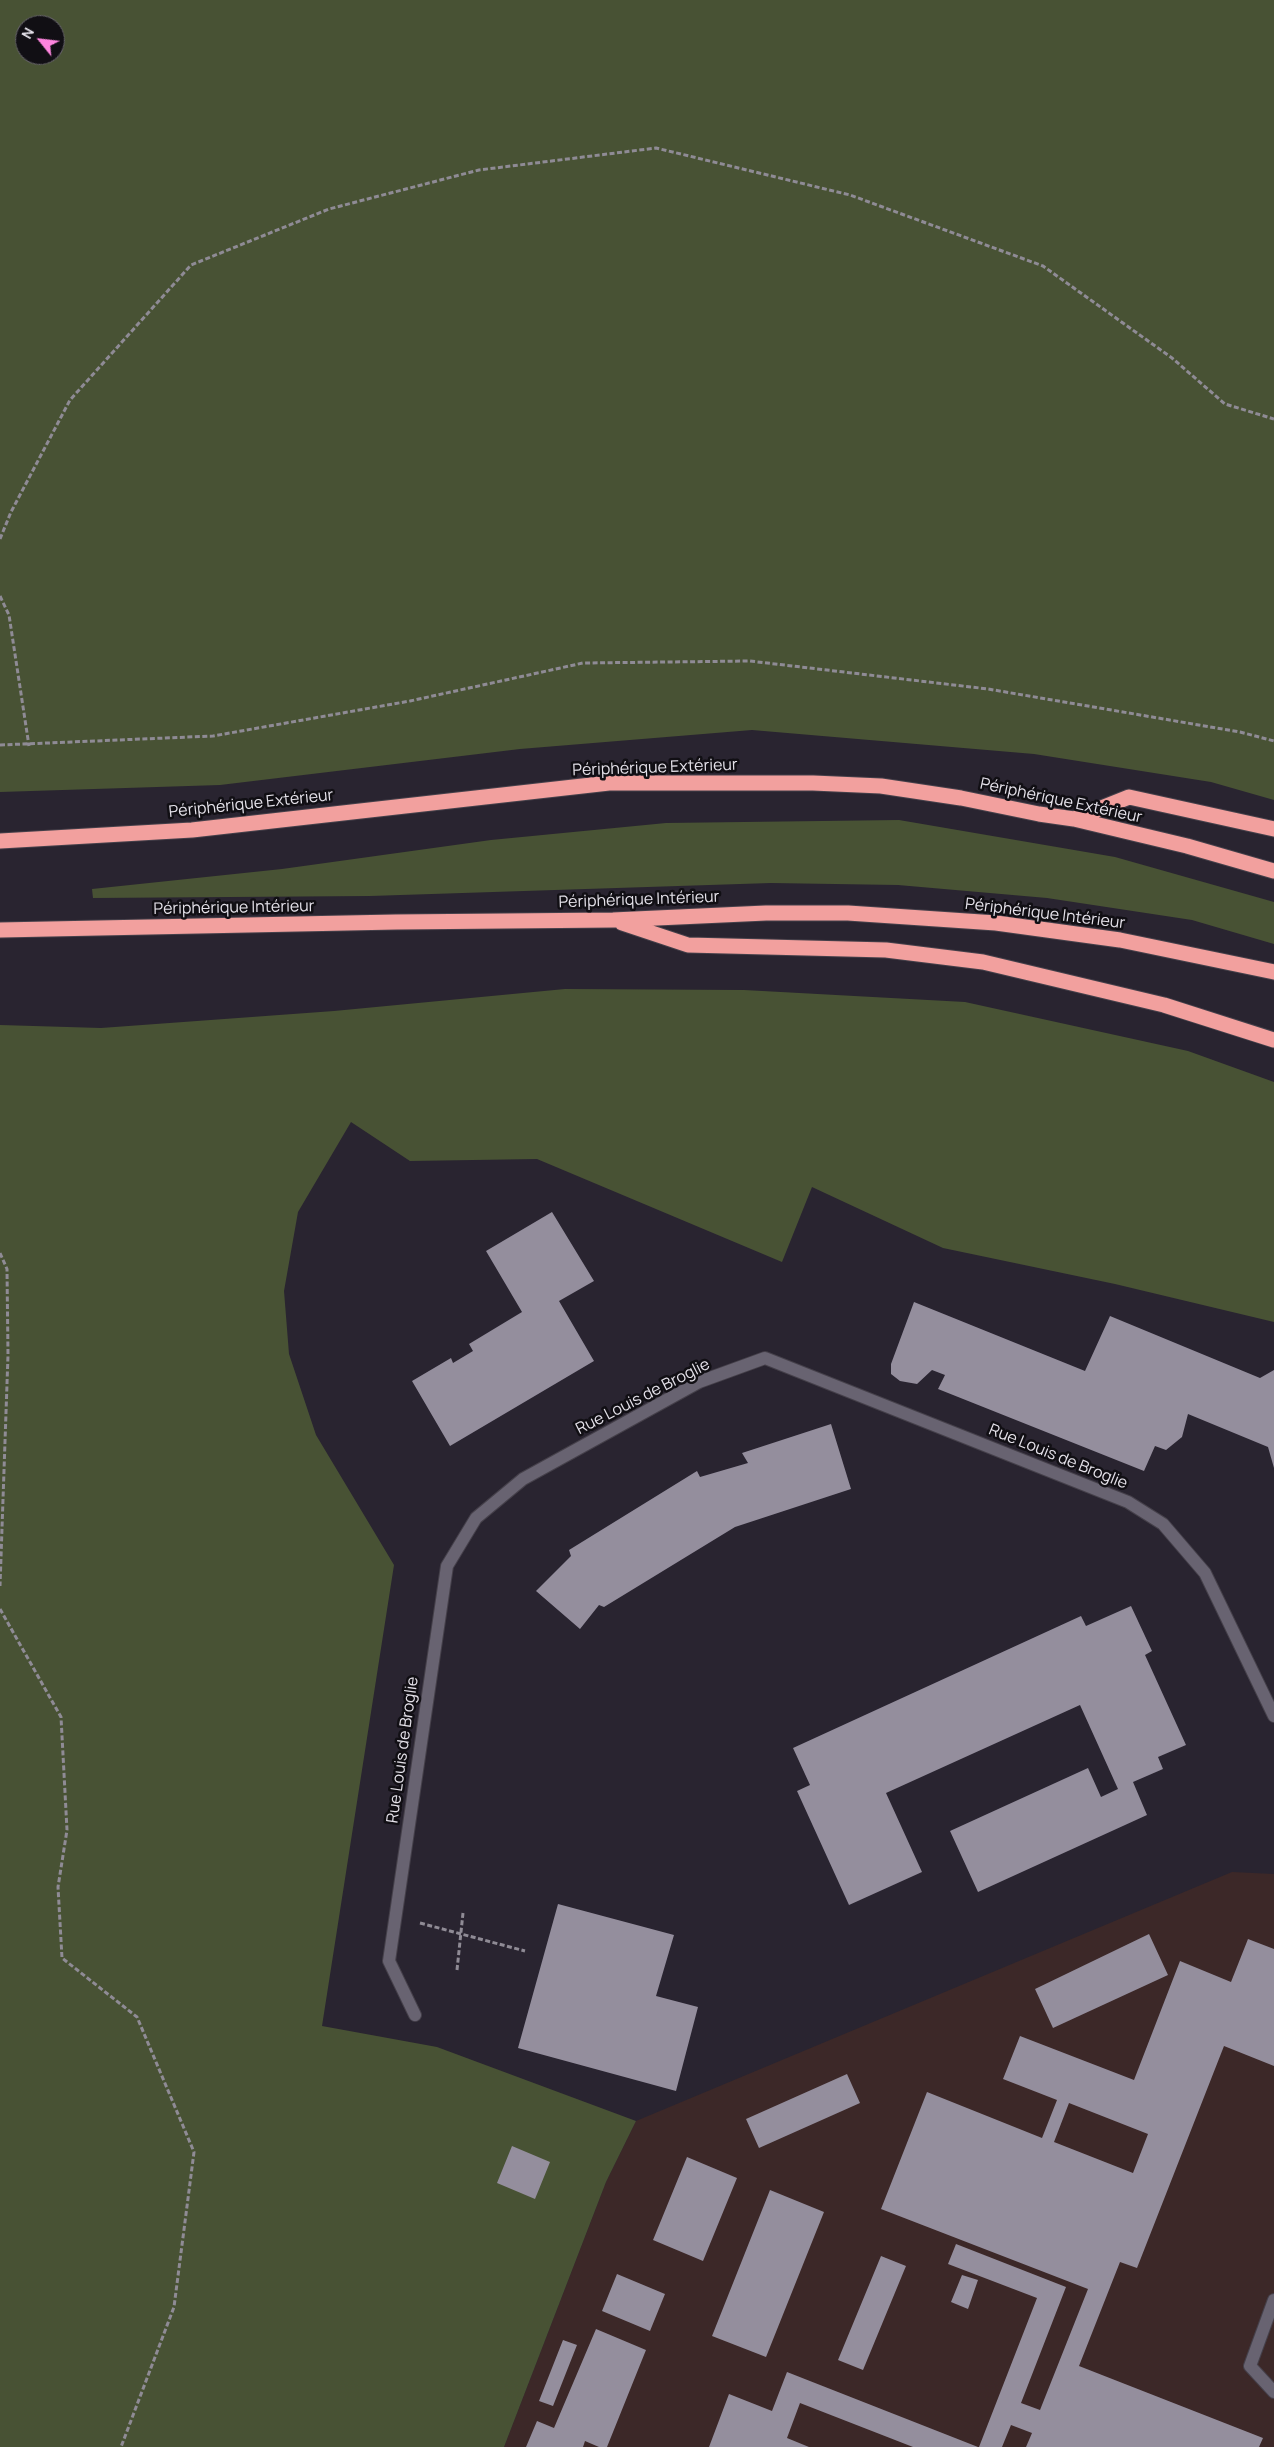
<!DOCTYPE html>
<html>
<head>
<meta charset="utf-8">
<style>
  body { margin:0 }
  #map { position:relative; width:1274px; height:2447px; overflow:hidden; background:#292430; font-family:Manrope,sans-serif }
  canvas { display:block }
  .north { position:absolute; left:15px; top:15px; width:50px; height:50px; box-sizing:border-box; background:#110f14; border:1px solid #66636a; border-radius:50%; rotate:299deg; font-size:14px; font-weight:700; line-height:20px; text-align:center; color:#e5e2ea }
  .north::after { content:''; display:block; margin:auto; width:18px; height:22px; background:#ff85df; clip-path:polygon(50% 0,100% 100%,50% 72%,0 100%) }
</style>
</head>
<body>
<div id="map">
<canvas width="1274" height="2447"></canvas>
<div class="north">N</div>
</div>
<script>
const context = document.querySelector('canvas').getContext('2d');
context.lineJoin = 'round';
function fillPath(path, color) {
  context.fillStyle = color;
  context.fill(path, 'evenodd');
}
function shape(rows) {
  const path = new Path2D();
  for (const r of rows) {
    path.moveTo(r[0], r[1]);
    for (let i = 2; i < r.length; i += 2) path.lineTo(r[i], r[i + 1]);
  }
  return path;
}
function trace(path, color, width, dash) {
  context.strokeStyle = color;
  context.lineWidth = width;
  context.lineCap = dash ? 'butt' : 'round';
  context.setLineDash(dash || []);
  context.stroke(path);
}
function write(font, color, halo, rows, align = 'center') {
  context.font = font + ' Manrope,sans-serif';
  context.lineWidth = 5;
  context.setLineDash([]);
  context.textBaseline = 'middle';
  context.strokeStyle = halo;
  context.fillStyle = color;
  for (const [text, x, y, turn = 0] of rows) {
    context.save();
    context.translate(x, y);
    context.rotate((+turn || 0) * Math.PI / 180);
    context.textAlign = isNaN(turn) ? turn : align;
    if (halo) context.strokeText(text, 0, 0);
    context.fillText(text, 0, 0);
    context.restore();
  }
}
fillPath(shape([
  [1232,1872,1274,1874,1274,2447,504,2447,606,2182,636,2121]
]), '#3c2828');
fillPath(shape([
  [0,0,1274,0,1274,800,1211,782,1034,754,752,730,520,749,220,785,0,792],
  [25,25,55,25,55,55,25,55],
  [899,820,1115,857,1274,902,1274,944,1192,920,1047,898,898,885,771,883,370,896,93,898,92,889,282,869,491,840,666,823],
  [565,989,744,990,965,1002,1188,1051,1274,1082,1274,1322,1115,1284,943,1248,812,1187,782,1262,537,1159,410,1161,351,1122,298,1212,284,1291,289,1354,316,1435,394,1565,322,2026,437,2047,636,2121,606,2182,504,2447,0,2447,0,1025,101,1028,334,1011]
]), '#485234');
fillPath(shape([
  [552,1212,594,1281,559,1301,594,1361,450,1446,412,1381,451,1358,453,1363,473,1351,469,1344,522,1312,486,1251],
  [914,1302,1085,1371,1110,1316,1260,1378,1274,1370,1274,1468,1268,1447,1188,1414,1182,1437,1166,1450,1155,1446,1144,1471,938,1389,945,1375,932,1370,917,1384,900,1381,891,1374,891,1364],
  [831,1424,851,1489,735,1527,604,1607,599,1605,580,1629,536,1591,571,1556,569,1550,697,1471,700,1477,748,1463,742,1453],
  [1131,1606,1152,1651,1145,1655,1186,1745,1158,1757,1163,1769,1133,1782,1147,1815,978,1892,950,1831,1088,1768,1101,1797,1118,1789,1080,1705,886,1793,922,1872,849,1905,797,1791,810,1785,793,1748,1081,1616,1086,1626],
  [558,1904,674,1935,656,1996,698,2007,676,2091,518,2048],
  [1149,1934,1168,1975,1053,2028,1035,1989],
  [1248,1939,1274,1949,1274,2066,1224,2046,1137,2268,1120,2262,1079,2366,1263,2438,1259,2447,1026,2447,1032,2433,1011,2425,1002,2447,979,2447,1037,2298,948,2264,956,2244,1066,2287,1021,2403,1040,2410,1088,2289,881,2209,927,2092,1042,2138,1057,2100,1003,2079,1020,2036,1134,2080,1180,1961,1231,1982],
  [1069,2103,1148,2134,1133,2173,1054,2142],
  [847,2074,860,2103,759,2148,746,2119],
  [512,2146,550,2162,535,2199,497,2183],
  [687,2157,737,2178,703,2261,653,2240],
  [770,2190,824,2212,766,2357,712,2336],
  [881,2256,906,2266,863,2370,838,2360],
  [617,2274,665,2294,650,2331,602,2311],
  [962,2275,978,2280,968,2309,951,2302],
  [596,2329,646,2350,607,2447,599,2447,585,2441,583,2447,526,2447,537,2421,554,2428],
  [563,2340,577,2345,553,2406,539,2401],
  [787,2372,978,2447,913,2447,800,2403,787,2438,809,2447,709,2447,729,2394,772,2411]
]), '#948e9d');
const lane = shape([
  [1274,2300,1250,2366,1274,2392]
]);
const street = shape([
  [415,2015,389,1961,447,1566,476,1518,523,1479,699,1382,765,1358,1128,1502,1163,1524,1205,1573,1274,1716]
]);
const highway = shape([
  [1074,819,1129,797,1274,829],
  [0,841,192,830,609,783,813,783,881,786,961,798,1039,814,1074,819,1187,846,1274,871],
  [622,923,688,945,886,950,983,962,1164,1005,1274,1040],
  [0,930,396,922,613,920,766,913,848,913,996,923,1120,940,1274,972]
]);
trace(lane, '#45404a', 14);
trace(street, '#45404a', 14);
trace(highway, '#45404a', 17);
trace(shape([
  [0,539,11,512,70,400,191,265,329,209,479,170,656,148,850,195,1043,266,1172,358,1225,404,1274,419],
  [0,596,9,615,29,746],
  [0,745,213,736,410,701,583,663,750,661,988,689,1240,732,1274,741],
  [0,1253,7,1269,8,1355,0,1586],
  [0,1609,61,1717,67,1830,58,1887,62,1958,137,2017,194,2152,174,2307,121,2447],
  [420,1923,525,1951],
  [457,1970,463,1913]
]), '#8f8b95', 3, [5, 2.5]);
trace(lane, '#686371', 12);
trace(street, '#686371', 12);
trace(highway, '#f2a09e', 15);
write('16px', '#e5e2ea', '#110f14', [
  ["Périphérique Extérieur",655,768,-2],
  ["Périphérique Extérieur",1061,801,12],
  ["Périphérique Extérieur",251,804,-6],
  ["Périphérique Intérieur",639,900,-2],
  ["Périphérique Intérieur",234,908,-1],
  ["Périphérique Intérieur",1045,914,7],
  ["Rue Louis de Broglie",643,1397,-27],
  ["Rue Louis de Broglie",1058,1457,22],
  ["Rue Louis de Broglie",403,1750,-82]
]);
</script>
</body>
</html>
